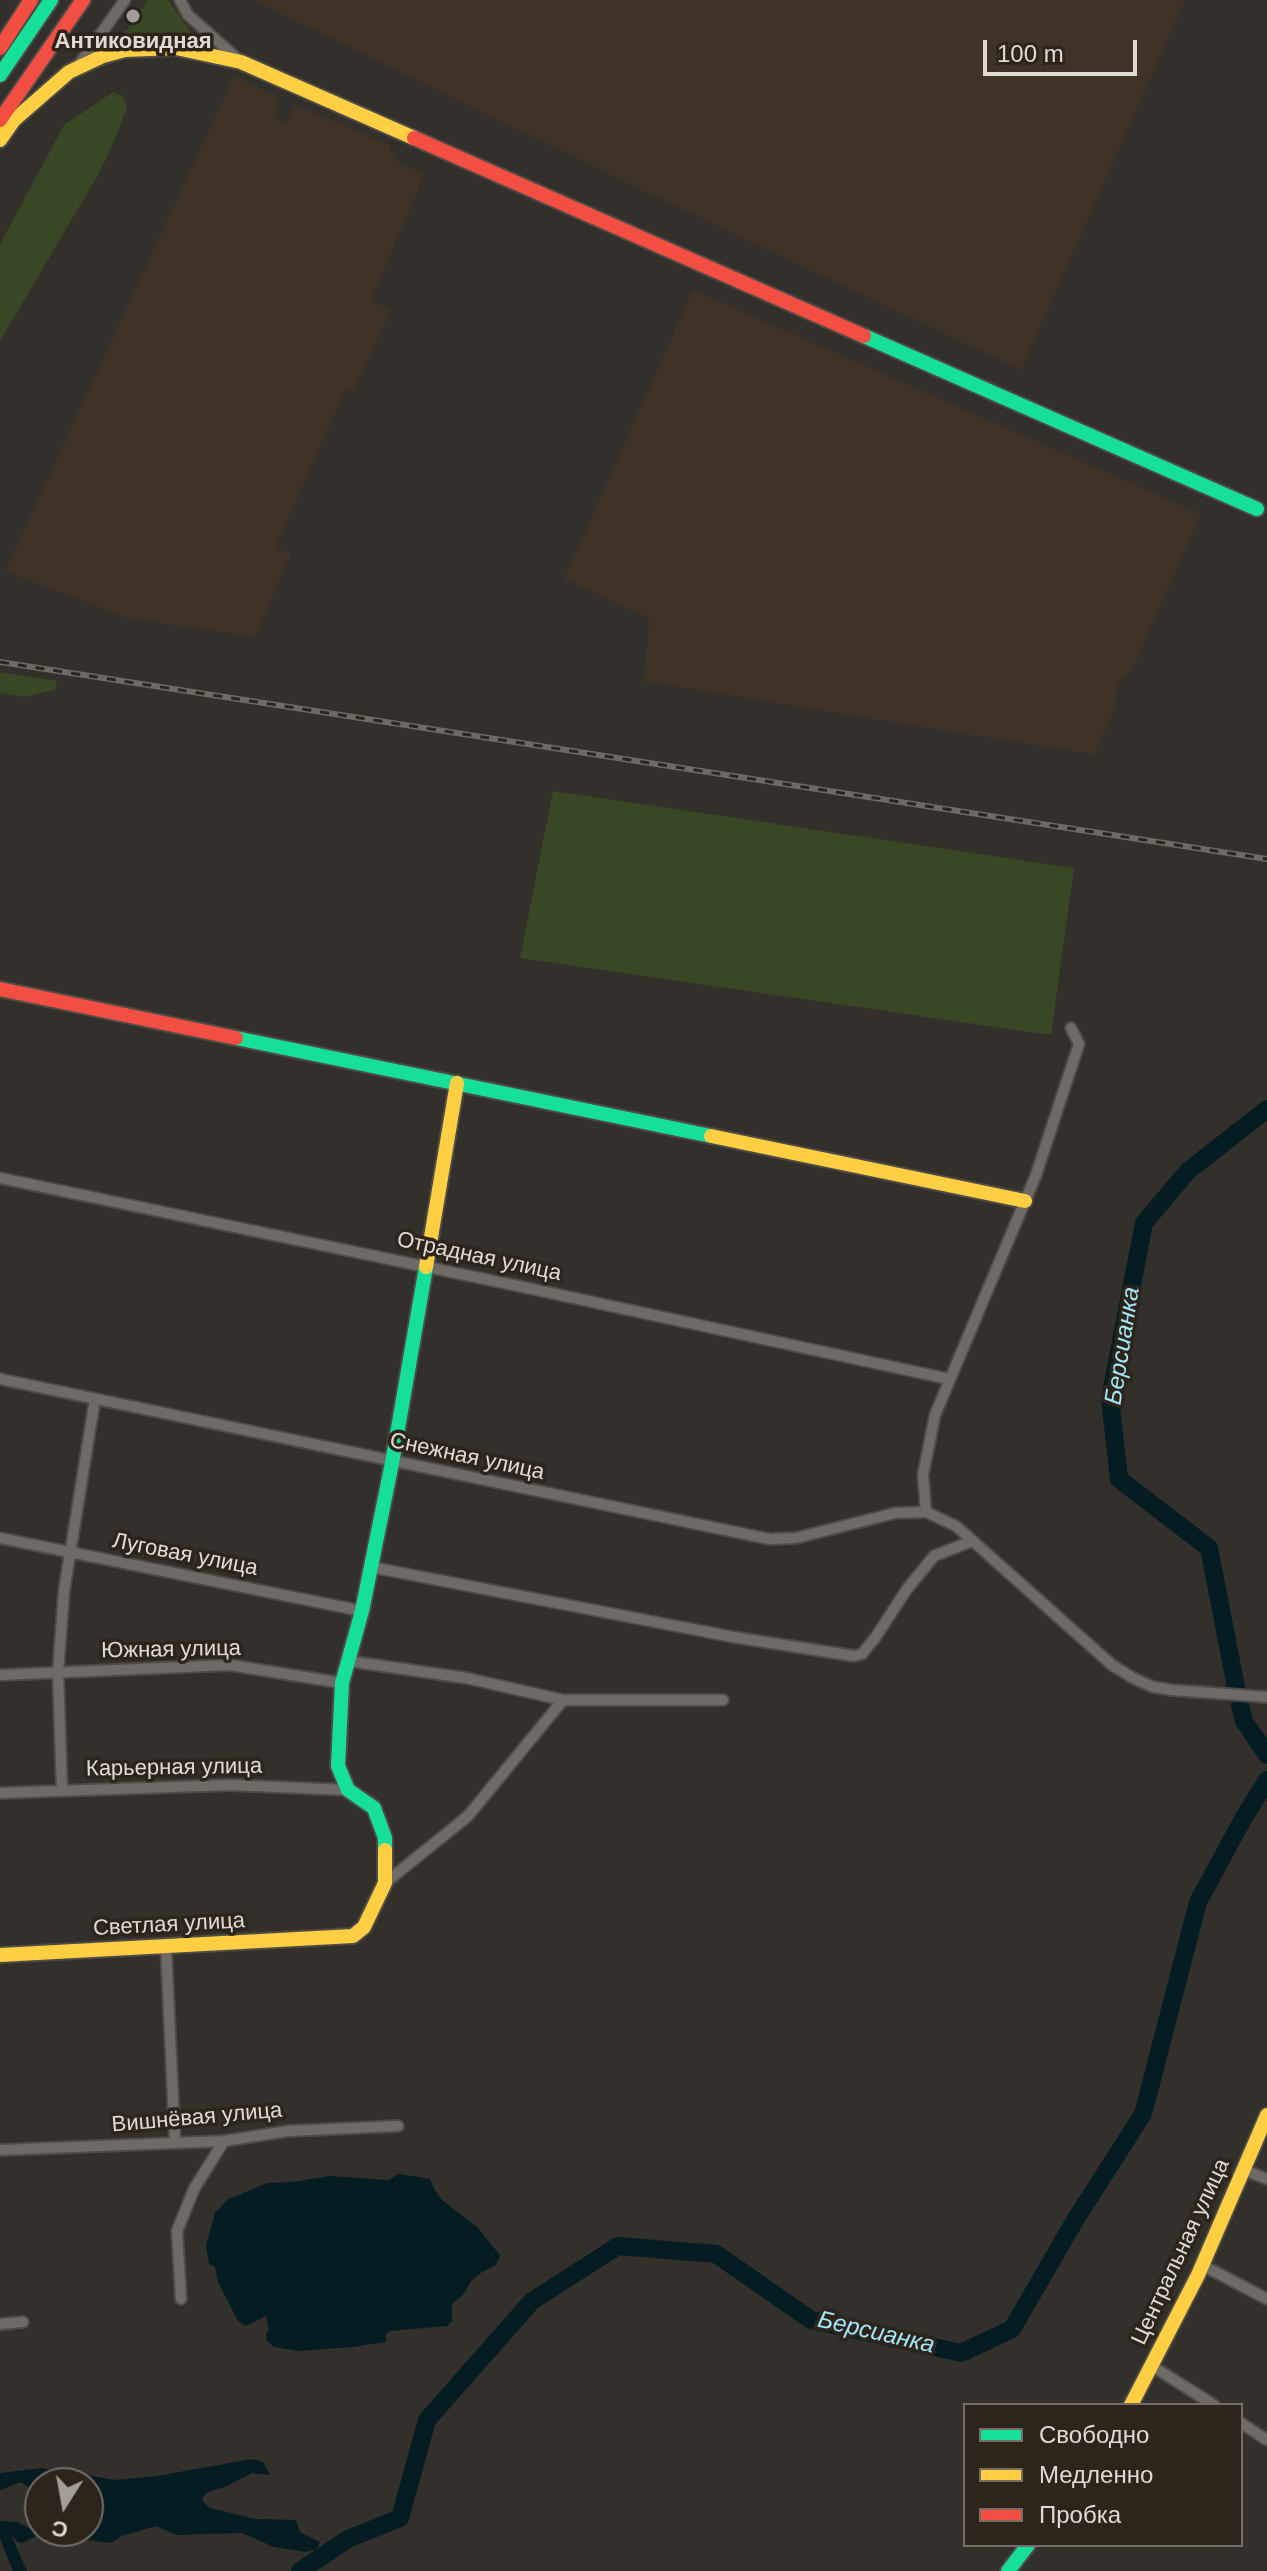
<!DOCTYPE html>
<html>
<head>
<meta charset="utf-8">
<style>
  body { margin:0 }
  #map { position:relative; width:1267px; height:2571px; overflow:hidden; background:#332f2a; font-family:Helvetica,sans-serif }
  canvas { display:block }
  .legend { position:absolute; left:963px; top:2403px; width:280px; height:144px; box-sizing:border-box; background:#2d251c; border:2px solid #756d66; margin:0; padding:10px 14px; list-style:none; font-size:24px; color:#e0dad5 }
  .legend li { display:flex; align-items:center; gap:16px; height:40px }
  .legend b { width:40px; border:2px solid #756d66 }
  .north { position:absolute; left:24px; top:2467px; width:80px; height:80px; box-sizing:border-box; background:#2d251c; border:2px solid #756d66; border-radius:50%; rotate:191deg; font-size:22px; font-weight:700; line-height:32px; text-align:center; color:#e0dad5 }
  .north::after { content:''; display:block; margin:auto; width:28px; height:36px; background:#a39e99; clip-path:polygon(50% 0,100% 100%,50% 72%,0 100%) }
  .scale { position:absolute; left:983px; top:40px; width:154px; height:36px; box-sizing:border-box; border:4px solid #e0dad5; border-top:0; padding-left:10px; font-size:24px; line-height:28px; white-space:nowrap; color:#e0dad5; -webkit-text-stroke:6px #2d251c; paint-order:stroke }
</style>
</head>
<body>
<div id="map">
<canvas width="1267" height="2571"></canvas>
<ul class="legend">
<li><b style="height:10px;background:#16e098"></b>Свободно</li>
<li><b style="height:10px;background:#ffcf43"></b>Медленно</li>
<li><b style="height:10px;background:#f24e42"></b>Пробка</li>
</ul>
<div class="north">С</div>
<div class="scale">100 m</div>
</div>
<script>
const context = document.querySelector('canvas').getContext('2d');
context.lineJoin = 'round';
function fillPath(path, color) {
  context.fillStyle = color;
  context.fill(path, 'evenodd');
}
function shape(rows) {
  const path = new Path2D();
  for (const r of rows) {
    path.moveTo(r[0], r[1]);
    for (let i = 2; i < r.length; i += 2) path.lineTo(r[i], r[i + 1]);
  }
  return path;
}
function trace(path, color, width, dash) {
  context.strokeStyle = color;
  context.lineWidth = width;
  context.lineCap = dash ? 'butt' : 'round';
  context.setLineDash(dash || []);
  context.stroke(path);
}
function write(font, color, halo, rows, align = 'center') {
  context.font = font + ' Helvetica,sans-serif';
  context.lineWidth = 7;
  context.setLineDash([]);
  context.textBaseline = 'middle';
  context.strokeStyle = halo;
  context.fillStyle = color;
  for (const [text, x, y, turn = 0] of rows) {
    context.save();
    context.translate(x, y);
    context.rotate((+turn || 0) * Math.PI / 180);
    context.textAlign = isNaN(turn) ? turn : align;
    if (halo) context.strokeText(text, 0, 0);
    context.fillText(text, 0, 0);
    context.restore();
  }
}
fillPath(shape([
  [253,0,1185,0,1021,370,644,191],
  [234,76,276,96,278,102,274,117,286,123,293,109,299,106,387,144,393,152,396,161,425,174,371,300,391,310,354,391,346,388,276,546,291,554,255,637,128,618,5,571],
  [693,290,1201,514,1132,670,1122,678,1117,688,1115,708,1094,755,644,681,649,618,564,579]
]), '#3f3327');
fillPath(shape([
  [148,0,168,0,196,39,109,44,129,28],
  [113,92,123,96,127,108,115,139,98,175,0,341,0,244,64,125],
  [0,672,57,681,55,690,24,697,0,693],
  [553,791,1074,868,1051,1035,520,958]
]), '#394824');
fillPath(shape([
  [399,2174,430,2179,434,2189,442,2200,477,2227,500,2255,496,2265,482,2272,471,2281,464,2294,452,2304,452,2321,447,2326,390,2331,386,2334,386,2342,353,2347,298,2351,274,2347,267,2341,266,2334,269,2329,266,2316,246,2326,238,2321,218,2282,215,2267,209,2264,206,2245,215,2213,227,2200,267,2183,293,2182,330,2176,388,2180],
  [252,2459,263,2462,270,2475,252,2473,227,2486,208,2492,202,2498,204,2503,210,2508,255,2519,296,2520,300,2532,320,2542,317,2549,306,2552,274,2547,242,2533,176,2535,156,2526,122,2536,110,2543,40,2534,23,2543,17,2542,11,2535,27,2571,13,2571,0,2539,0,2521,18,2522,30,2529,40,2531,88,2531,88,2483,40,2483,40,2491,35,2492,21,2482,0,2490,0,2473,41,2468,116,2480,157,2476]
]), '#051d22');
trace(shape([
  [1236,1687,1209,1548,1119,1479,1110,1398,1144,1223,1188,1171,1267,1109],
  [1240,1705,1244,1721,1267,1755],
  [300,2571,348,2539,400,2518,427,2420,532,2301,618,2246,716,2254,811,2320,961,2353,1012,2329,1077,2217,1143,2114,1198,1902,1243,1819,1267,1780]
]), '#051d22', 18);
const street = shape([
  [180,0,188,15,239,60],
  [80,63,125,0],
  [1071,1028,1079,1044,1036,1175,935,1415,923,1475,926,1512,956,1526,1112,1665,1133,1678,1153,1687,1172,1690,1267,1697],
  [0,1178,523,1287,949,1379],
  [0,1379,769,1539,796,1538,895,1513,926,1512],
  [0,1538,362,1611],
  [371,1567,733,1637,854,1656,862,1654,875,1638,907,1589,934,1556,972,1541],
  [348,1661,466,1678,563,1700,723,1700],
  [0,1675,230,1665,342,1683],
  [62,1790,58,1672,64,1591,95,1399],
  [0,1793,230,1785,348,1790],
  [385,1883,468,1816,563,1700],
  [166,1947,175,2143],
  [0,2150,224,2141,288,2131,398,2126],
  [1244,2170,1267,2179],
  [1202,2265,1267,2299],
  [181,2299,177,2231,194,2189,224,2141],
  [0,2324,23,2322],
  [1152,2366,1214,2405],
  [1241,2423,1267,2440]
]);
const fast = shape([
  [0,75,51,0],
  [864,336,1257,509],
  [236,1038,711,1136],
  [385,1850,385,1838,374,1808,348,1790,338,1766,342,1683,362,1611,392,1463,426,1267],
  [1008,2571,1028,2545]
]);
const slow = shape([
  [0,140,14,120,69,72,103,56,125,50,176,48,241,62,414,138],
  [711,1136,1025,1201],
  [426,1267,457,1083],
  [0,1955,353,1936,364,1927,385,1883,385,1850],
  [1131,2405,1198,2275,1267,2115]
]);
const jam = shape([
  [0,48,31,0],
  [0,120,83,0],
  [414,138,864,336],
  [0,989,236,1038]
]);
trace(street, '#4e4a46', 14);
trace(fast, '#4e4a46', 18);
trace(slow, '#4e4a46', 18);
trace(jam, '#4e4a46', 18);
trace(street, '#6e6a66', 10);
trace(fast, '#16e098', 14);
trace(slow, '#ffcf43', 14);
trace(jam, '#f24e42', 14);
const rail = shape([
  [0,662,1267,859]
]);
trace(rail, '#6d6a66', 6);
trace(rail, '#2d251c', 3, [9]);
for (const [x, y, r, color] of [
  [133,16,8,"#a39e99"]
]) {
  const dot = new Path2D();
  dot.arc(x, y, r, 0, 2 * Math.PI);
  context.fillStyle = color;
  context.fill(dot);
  trace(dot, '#2d251c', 3);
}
write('bold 22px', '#e0dad5', '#2d251c', [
  ["Антиковидная",133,42]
]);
write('22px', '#e0dad5', '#2d251c', [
  ["Отрадная улица",479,1257,12],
  ["Снежная улица",467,1457,12],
  ["Луговая улица",185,1555,11],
  ["Южная улица",171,1650,-1],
  ["Карьерная улица",174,1768,-1],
  ["Светлая улица",169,1925,-3],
  ["Вишнёвая улица",197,2118,-5],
  ["Центральная улица",1181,2252,-65]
]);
write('italic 24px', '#a2e6f7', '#2d251c', [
  ["Берсианка",1123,1346,-81],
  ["Берсианка",876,2333,13]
]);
</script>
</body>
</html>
